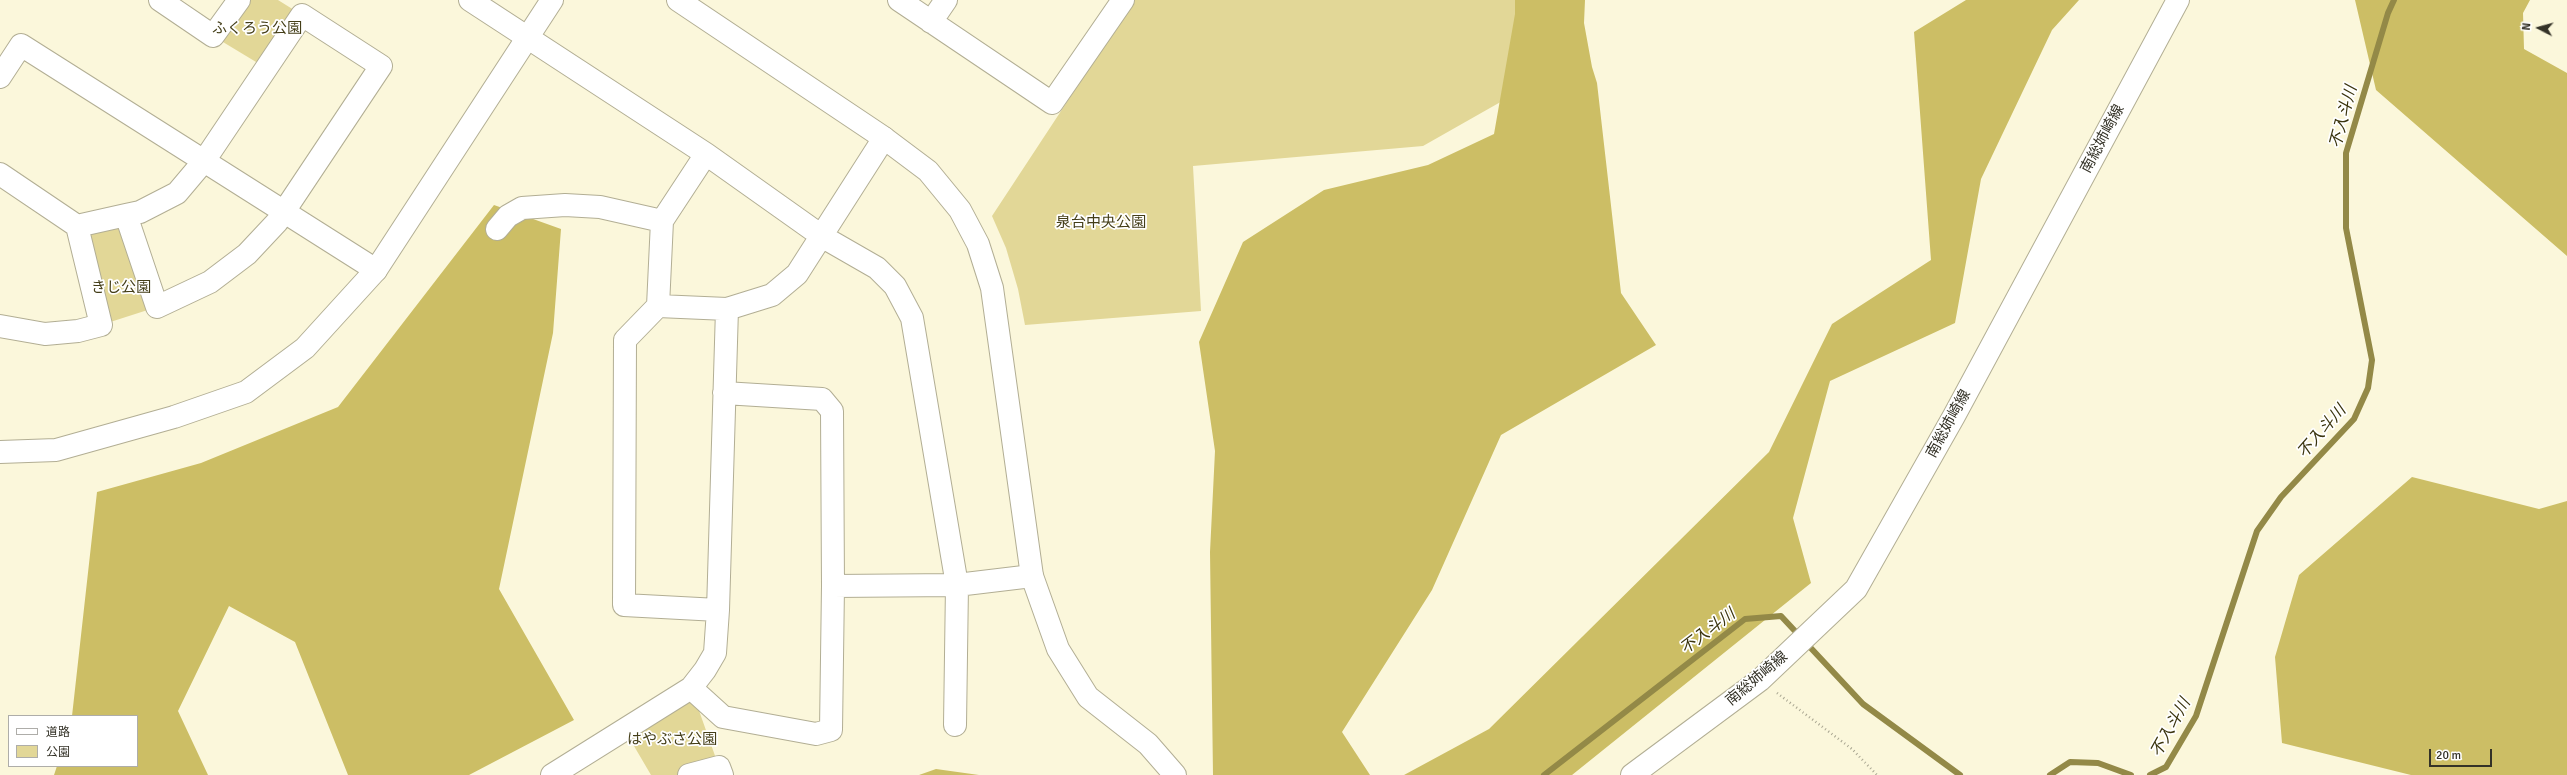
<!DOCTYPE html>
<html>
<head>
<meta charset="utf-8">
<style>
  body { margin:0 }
  #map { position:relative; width:2567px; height:775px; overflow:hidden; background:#fbf7db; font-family:Signika,"Noto Sans JP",sans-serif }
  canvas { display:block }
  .legend { position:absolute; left:8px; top:715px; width:130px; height:52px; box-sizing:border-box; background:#fff; border:1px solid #aeada9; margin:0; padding:5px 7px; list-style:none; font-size:12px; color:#343227 }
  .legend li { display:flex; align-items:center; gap:8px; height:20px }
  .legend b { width:20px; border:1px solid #aeada9 }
  .north { position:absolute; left:2519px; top:8px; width:40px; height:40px; -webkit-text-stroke:3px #fff; paint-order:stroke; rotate:276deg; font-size:11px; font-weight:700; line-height:16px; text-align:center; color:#343227 }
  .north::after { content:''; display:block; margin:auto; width:14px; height:18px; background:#343227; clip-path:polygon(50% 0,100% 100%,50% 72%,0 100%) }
  .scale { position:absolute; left:2429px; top:749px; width:63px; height:18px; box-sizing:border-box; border:2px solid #343227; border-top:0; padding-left:5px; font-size:12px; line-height:14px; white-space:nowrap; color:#343227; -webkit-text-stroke:3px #fff; paint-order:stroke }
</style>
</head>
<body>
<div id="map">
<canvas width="2567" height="775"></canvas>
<ul class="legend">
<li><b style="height:5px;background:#fff"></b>道路</li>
<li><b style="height:11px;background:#e2d797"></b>公園</li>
</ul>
<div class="north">N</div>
<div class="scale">20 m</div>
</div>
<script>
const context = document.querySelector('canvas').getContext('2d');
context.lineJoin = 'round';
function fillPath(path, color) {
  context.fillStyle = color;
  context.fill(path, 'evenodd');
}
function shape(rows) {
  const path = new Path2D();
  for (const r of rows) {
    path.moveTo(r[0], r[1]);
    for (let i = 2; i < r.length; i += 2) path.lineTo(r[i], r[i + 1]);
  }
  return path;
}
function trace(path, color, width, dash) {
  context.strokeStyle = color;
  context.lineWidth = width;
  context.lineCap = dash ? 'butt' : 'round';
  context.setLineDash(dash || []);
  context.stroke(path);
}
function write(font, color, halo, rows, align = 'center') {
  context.font = font + ' Signika,"Noto Sans JP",sans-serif';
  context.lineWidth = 3.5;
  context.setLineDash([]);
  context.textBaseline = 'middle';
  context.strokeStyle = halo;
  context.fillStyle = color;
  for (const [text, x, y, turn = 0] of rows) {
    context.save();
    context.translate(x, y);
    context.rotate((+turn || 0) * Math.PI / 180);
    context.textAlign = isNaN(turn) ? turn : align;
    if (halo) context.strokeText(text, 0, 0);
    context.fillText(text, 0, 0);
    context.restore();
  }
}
fillPath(shape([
  [239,0,278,0,302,15,266,68,213,36],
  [1134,0,1552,0,1527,87,1423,146,1193,166,1201,311,1025,325,1018,289,1006,248,992,216],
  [126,215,157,307,101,325,77,226],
  [691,688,719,767,689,775,651,775,624,729]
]), '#e2d797');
fillPath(shape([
  [1515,0,1585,0,1584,23,1592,67,1597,83,1621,293,1656,345,1501,435,1432,590,1342,732,1370,775,1213,775,1210,552,1215,451,1199,342,1243,242,1324,190,1428,165,1494,134,1515,14],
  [1966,0,2079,0,2052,30,1981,179,1955,323,1830,381,1793,518,1811,583,1572,775,1404,775,1489,729,1769,452,1832,324,1931,260,1914,32],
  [2355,0,2530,0,2523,13,2524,49,2567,73,2567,256,2376,90],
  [494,205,561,229,553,333,499,589,574,720,469,775,348,775,295,642,229,606,178,711,208,775,54,775,57,766,137,766,137,716,72,716,97,492,201,463,338,407],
  [2412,477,2539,509,2567,501,2567,775,2411,775,2282,743,2275,657,2299,575],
  [936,769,979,775,919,775]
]), '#ccbe65');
trace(shape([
  [1544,775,1745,619,1781,616,1863,704,1960,775],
  [2050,775,2070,762,2098,763,2131,775],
  [2150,775,2166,767,2196,716,2257,531,2281,497,2354,419,2368,388,2372,360,2346,228,2346,153,2388,13,2394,0]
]), '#938947', 6);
const street = shape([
  [160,0,213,36,239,0],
  [470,0,706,154,823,237,877,268,895,286,912,318,957,585,955,725],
  [899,0,1052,103,1123,0],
  [931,22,946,0],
  [0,77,21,45,376,270],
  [706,154,662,221,658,306,625,340,624,605,718,610],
  [0,174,77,226,101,325,78,331,45,334,0,326],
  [77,226,126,215,140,212,177,193,204,161,302,15,381,66,277,222,247,254,210,282,157,307,126,215],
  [497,229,508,216,522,208,565,205,600,207,662,221],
  [658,306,727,309,772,295,797,274,884,138],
  [833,586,957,585,1032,576],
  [691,688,723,717,816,734,831,730,833,586,832,411,822,399,724,393],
  [552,775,691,688,705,670,715,653,718,610,727,309],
  [689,775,719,767,722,775]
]);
const secondary = shape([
  [678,0,884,138,928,171,960,210,978,244,992,288,1032,576,1058,649,1088,697,1148,744,1175,775],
  [0,452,56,450,174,417,246,392,305,348,376,270,552,0],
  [1632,775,1760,680,1856,589,1954,416,2178,0]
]);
trace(street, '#b2ae94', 24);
trace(secondary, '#b2ae94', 24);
trace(shape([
  [1777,693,1852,749,1877,775]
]), '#a9a691', 2.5, [1, 3]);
trace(street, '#fff', 22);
trace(secondary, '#fff', 22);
write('15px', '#443e18', '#fff', [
  ["ふくろう公園",257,29],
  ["泉台中央公園",1101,223],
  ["きじ公園",121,288],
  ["はやぶさ公園",672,740]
]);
write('15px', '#343227', '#fff', [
  ["南総姉崎線",2103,139,-62],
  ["南総姉崎線",1949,424,-61],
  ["南総姉崎線",1757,679,-40]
]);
write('italic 16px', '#3a340d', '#fff', [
  ["不入斗川",2344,117,-75],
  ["不入斗川",2322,432,-49],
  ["不入斗川",1708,632,-37],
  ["不入斗川",2171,728,-61]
]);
</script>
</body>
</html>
